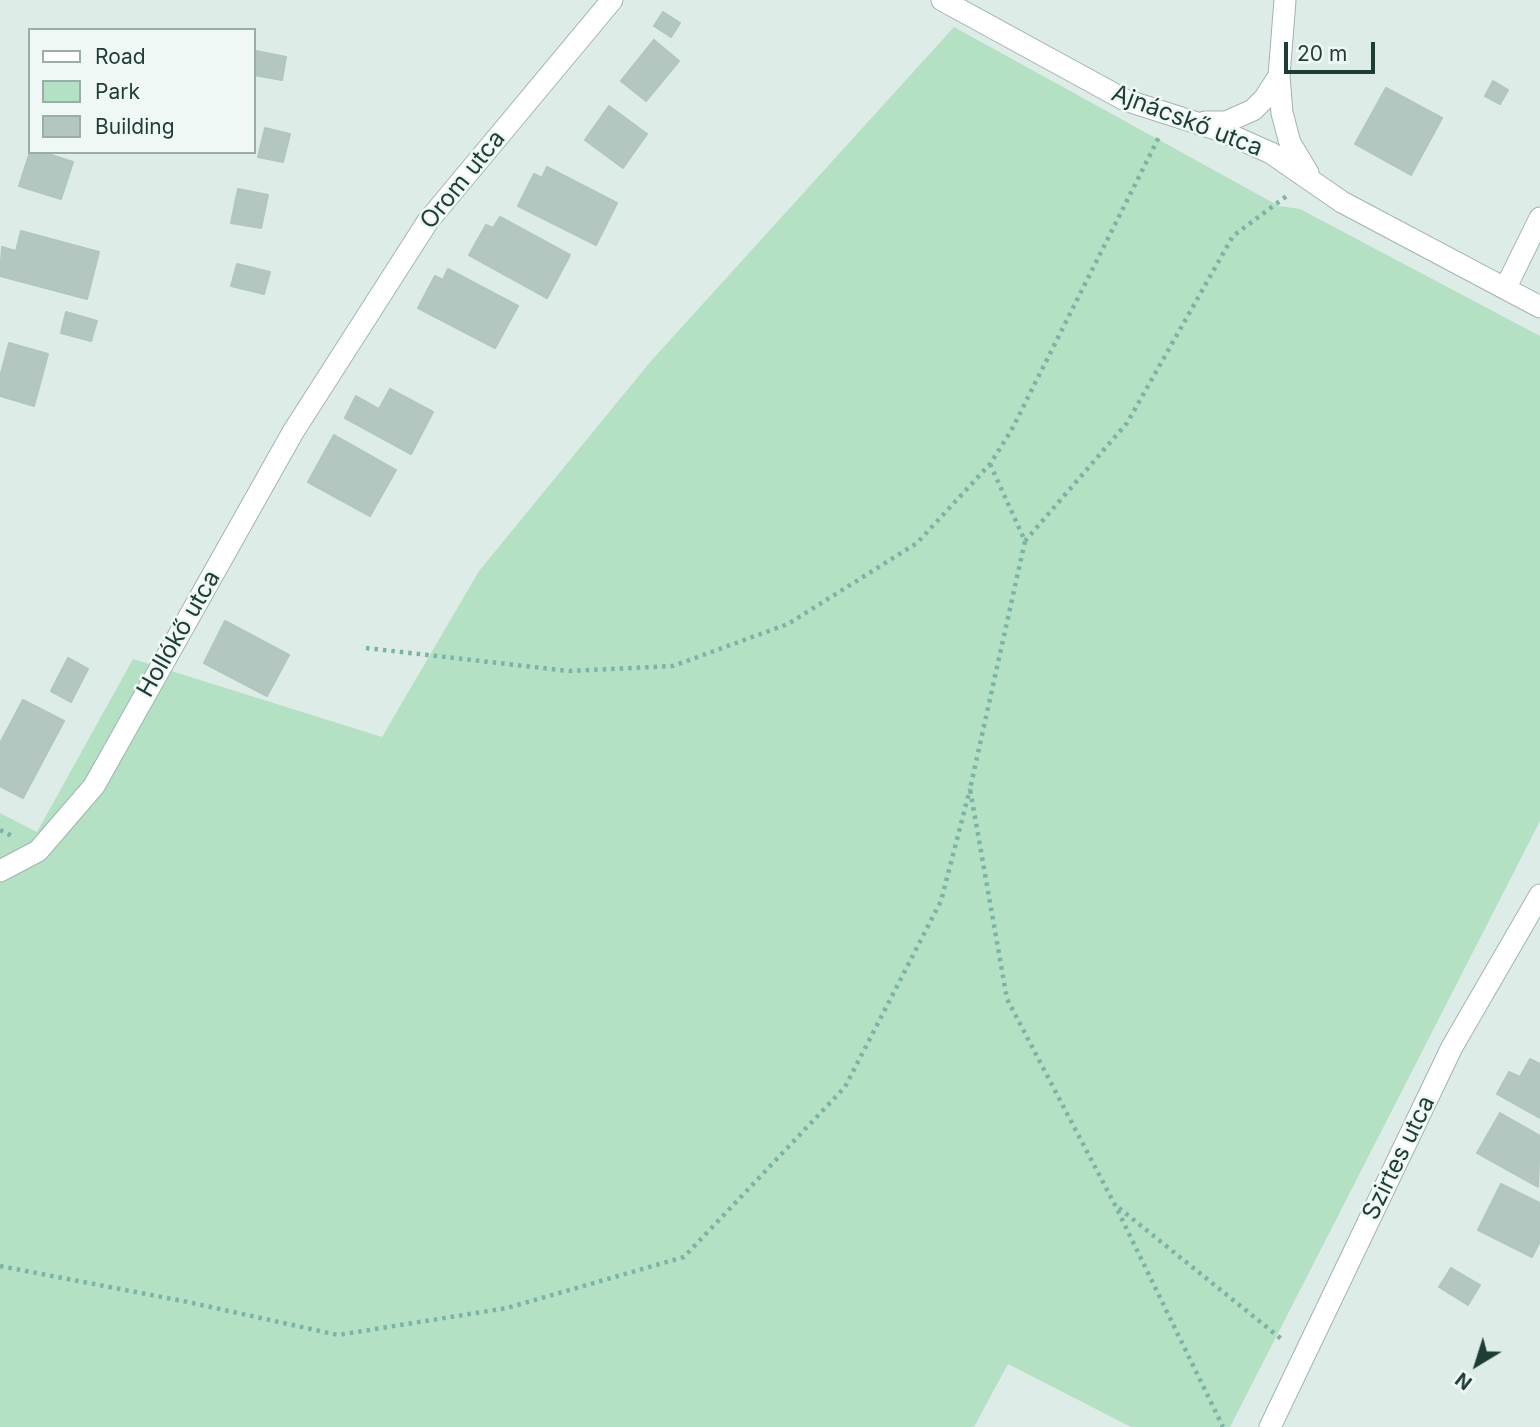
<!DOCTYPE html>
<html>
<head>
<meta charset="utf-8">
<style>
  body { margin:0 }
  #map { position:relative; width:1540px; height:1427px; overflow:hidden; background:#deece7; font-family:Inter,sans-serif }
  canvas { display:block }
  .legend { position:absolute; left:28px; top:28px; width:228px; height:126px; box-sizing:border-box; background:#eff8f4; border:2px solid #9bada8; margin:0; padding:9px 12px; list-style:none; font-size:21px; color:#1e3d37 }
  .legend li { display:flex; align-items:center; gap:14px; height:35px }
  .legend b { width:35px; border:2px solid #9bada8 }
  .north { position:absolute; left:1442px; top:1329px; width:70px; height:70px; -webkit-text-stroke:5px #eff8f4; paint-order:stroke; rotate:218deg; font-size:19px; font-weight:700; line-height:28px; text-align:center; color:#1e3d37 }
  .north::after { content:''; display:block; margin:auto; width:24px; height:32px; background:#1e3d37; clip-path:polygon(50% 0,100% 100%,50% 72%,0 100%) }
  .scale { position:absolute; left:1284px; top:42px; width:91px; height:32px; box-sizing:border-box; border:4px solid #1e3d37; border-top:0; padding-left:9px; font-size:21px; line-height:24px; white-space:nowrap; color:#1e3d37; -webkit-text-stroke:5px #eff8f4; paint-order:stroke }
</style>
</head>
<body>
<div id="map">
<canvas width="1540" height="1427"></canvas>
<ul class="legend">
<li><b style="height:9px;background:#fff"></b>Road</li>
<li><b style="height:19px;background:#b4e0c4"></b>Park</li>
<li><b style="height:19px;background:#b3c7c0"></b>Building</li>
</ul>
<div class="north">N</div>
<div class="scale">20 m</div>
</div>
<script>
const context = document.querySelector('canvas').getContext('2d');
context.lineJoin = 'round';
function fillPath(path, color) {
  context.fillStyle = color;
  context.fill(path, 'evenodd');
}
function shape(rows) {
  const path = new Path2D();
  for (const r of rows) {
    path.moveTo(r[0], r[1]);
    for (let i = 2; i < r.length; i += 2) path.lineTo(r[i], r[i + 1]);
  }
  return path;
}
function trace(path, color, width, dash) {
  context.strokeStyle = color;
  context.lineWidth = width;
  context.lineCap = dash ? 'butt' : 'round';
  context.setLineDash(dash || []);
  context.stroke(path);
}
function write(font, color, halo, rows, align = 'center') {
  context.font = font + ' Inter,sans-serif';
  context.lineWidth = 5;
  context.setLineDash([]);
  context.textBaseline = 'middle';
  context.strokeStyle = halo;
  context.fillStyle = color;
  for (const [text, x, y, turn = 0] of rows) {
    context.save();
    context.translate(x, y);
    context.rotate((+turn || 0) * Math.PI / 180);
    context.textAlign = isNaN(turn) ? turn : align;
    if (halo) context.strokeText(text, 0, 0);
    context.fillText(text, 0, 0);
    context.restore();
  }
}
fillPath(shape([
  [954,27,1279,206,1300,209,1540,336,1540,821,1230,1427,1131,1427,1008,1364,974,1427,0,1427,0,813,37,832,133,659,382,737,479,571,651,361]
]), '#b4e0c4');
const building = shape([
  [663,12,680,23,671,37,654,26,663,12],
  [654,40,679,61,646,101,621,81,654,40],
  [256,51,286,57,282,80,254,75,256,51],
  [1493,81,1508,90,1500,104,1485,96,1493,81],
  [1386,88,1442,118,1411,175,1355,144,1386,88],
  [609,106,647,134,623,168,585,140,609,106],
  [265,128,290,134,283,162,258,157,265,128],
  [30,152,42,152,73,162,61,199,19,186,30,152],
  [547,167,617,203,596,245,518,206,534,174,542,178,547,167],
  [238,189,268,195,261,228,231,223,238,189],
  [500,217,570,255,547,298,469,255,486,225,493,228,500,217],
  [21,231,99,252,87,299,0,276,2,247,16,251,21,231],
  [237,264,270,272,264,294,231,286,237,264],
  [448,269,518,306,495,348,418,308,435,276,443,280,448,269],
  [66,312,97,321,91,341,61,333,66,312],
  [9,343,48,354,34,406,0,396,0,377,9,343],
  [390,389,433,412,411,454,345,418,356,396,379,409,390,389],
  [334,435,396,470,370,516,308,482,334,435],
  [225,621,289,655,267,696,204,663,225,621],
  [68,658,88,669,71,702,51,691,68,658],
  [23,700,64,721,23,798,0,786,0,743,23,700],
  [1530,1059,1540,1064,1540,1118,1497,1094,1509,1072,1520,1077,1530,1059],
  [1500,1113,1540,1136,1538,1187,1477,1153,1500,1113],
  [1501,1184,1540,1203,1540,1241,1532,1257,1478,1230,1501,1184],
  [1451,1268,1480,1285,1468,1305,1439,1287,1451,1268]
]);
fillPath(building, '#b3c7c0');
trace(building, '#b0c6bf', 2);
const street = shape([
  [942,0,1125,100,1219,130,1271,153,1342,202,1540,307],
  [1279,76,1282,113,1290,143,1308,173],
  [1205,122,1226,122,1253,110,1264,99,1279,76,1285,0],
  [1506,287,1540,218],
  [0,871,38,851,94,786,293,432,428,221,612,0],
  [1270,1427,1452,1047,1540,895]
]);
trace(street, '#a1b4af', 23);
trace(shape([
  [990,464,1025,541,970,789,1007,999,1115,1205,1223,1427],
  [1025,541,1127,423,1233,236,1288,195],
  [366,648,569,671,673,666,788,624,917,543,990,464,1011,431,1160,135],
  [0,830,12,836],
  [1119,1208,1284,1341],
  [0,1266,188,1302,338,1335,507,1308,684,1257,845,1087,941,901,970,789]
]), '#7bb3a6', 4.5, [3.5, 5]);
trace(street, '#fff', 21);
write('24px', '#1e3d37', '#eff8f4', [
  ["Ajnácskő utca",1187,121,21],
  ["Orom utca",463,180,-51],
  ["Hollókő utca",179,634,-60],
  ["Szirtes utca",1399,1158,-64]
]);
</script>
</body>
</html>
